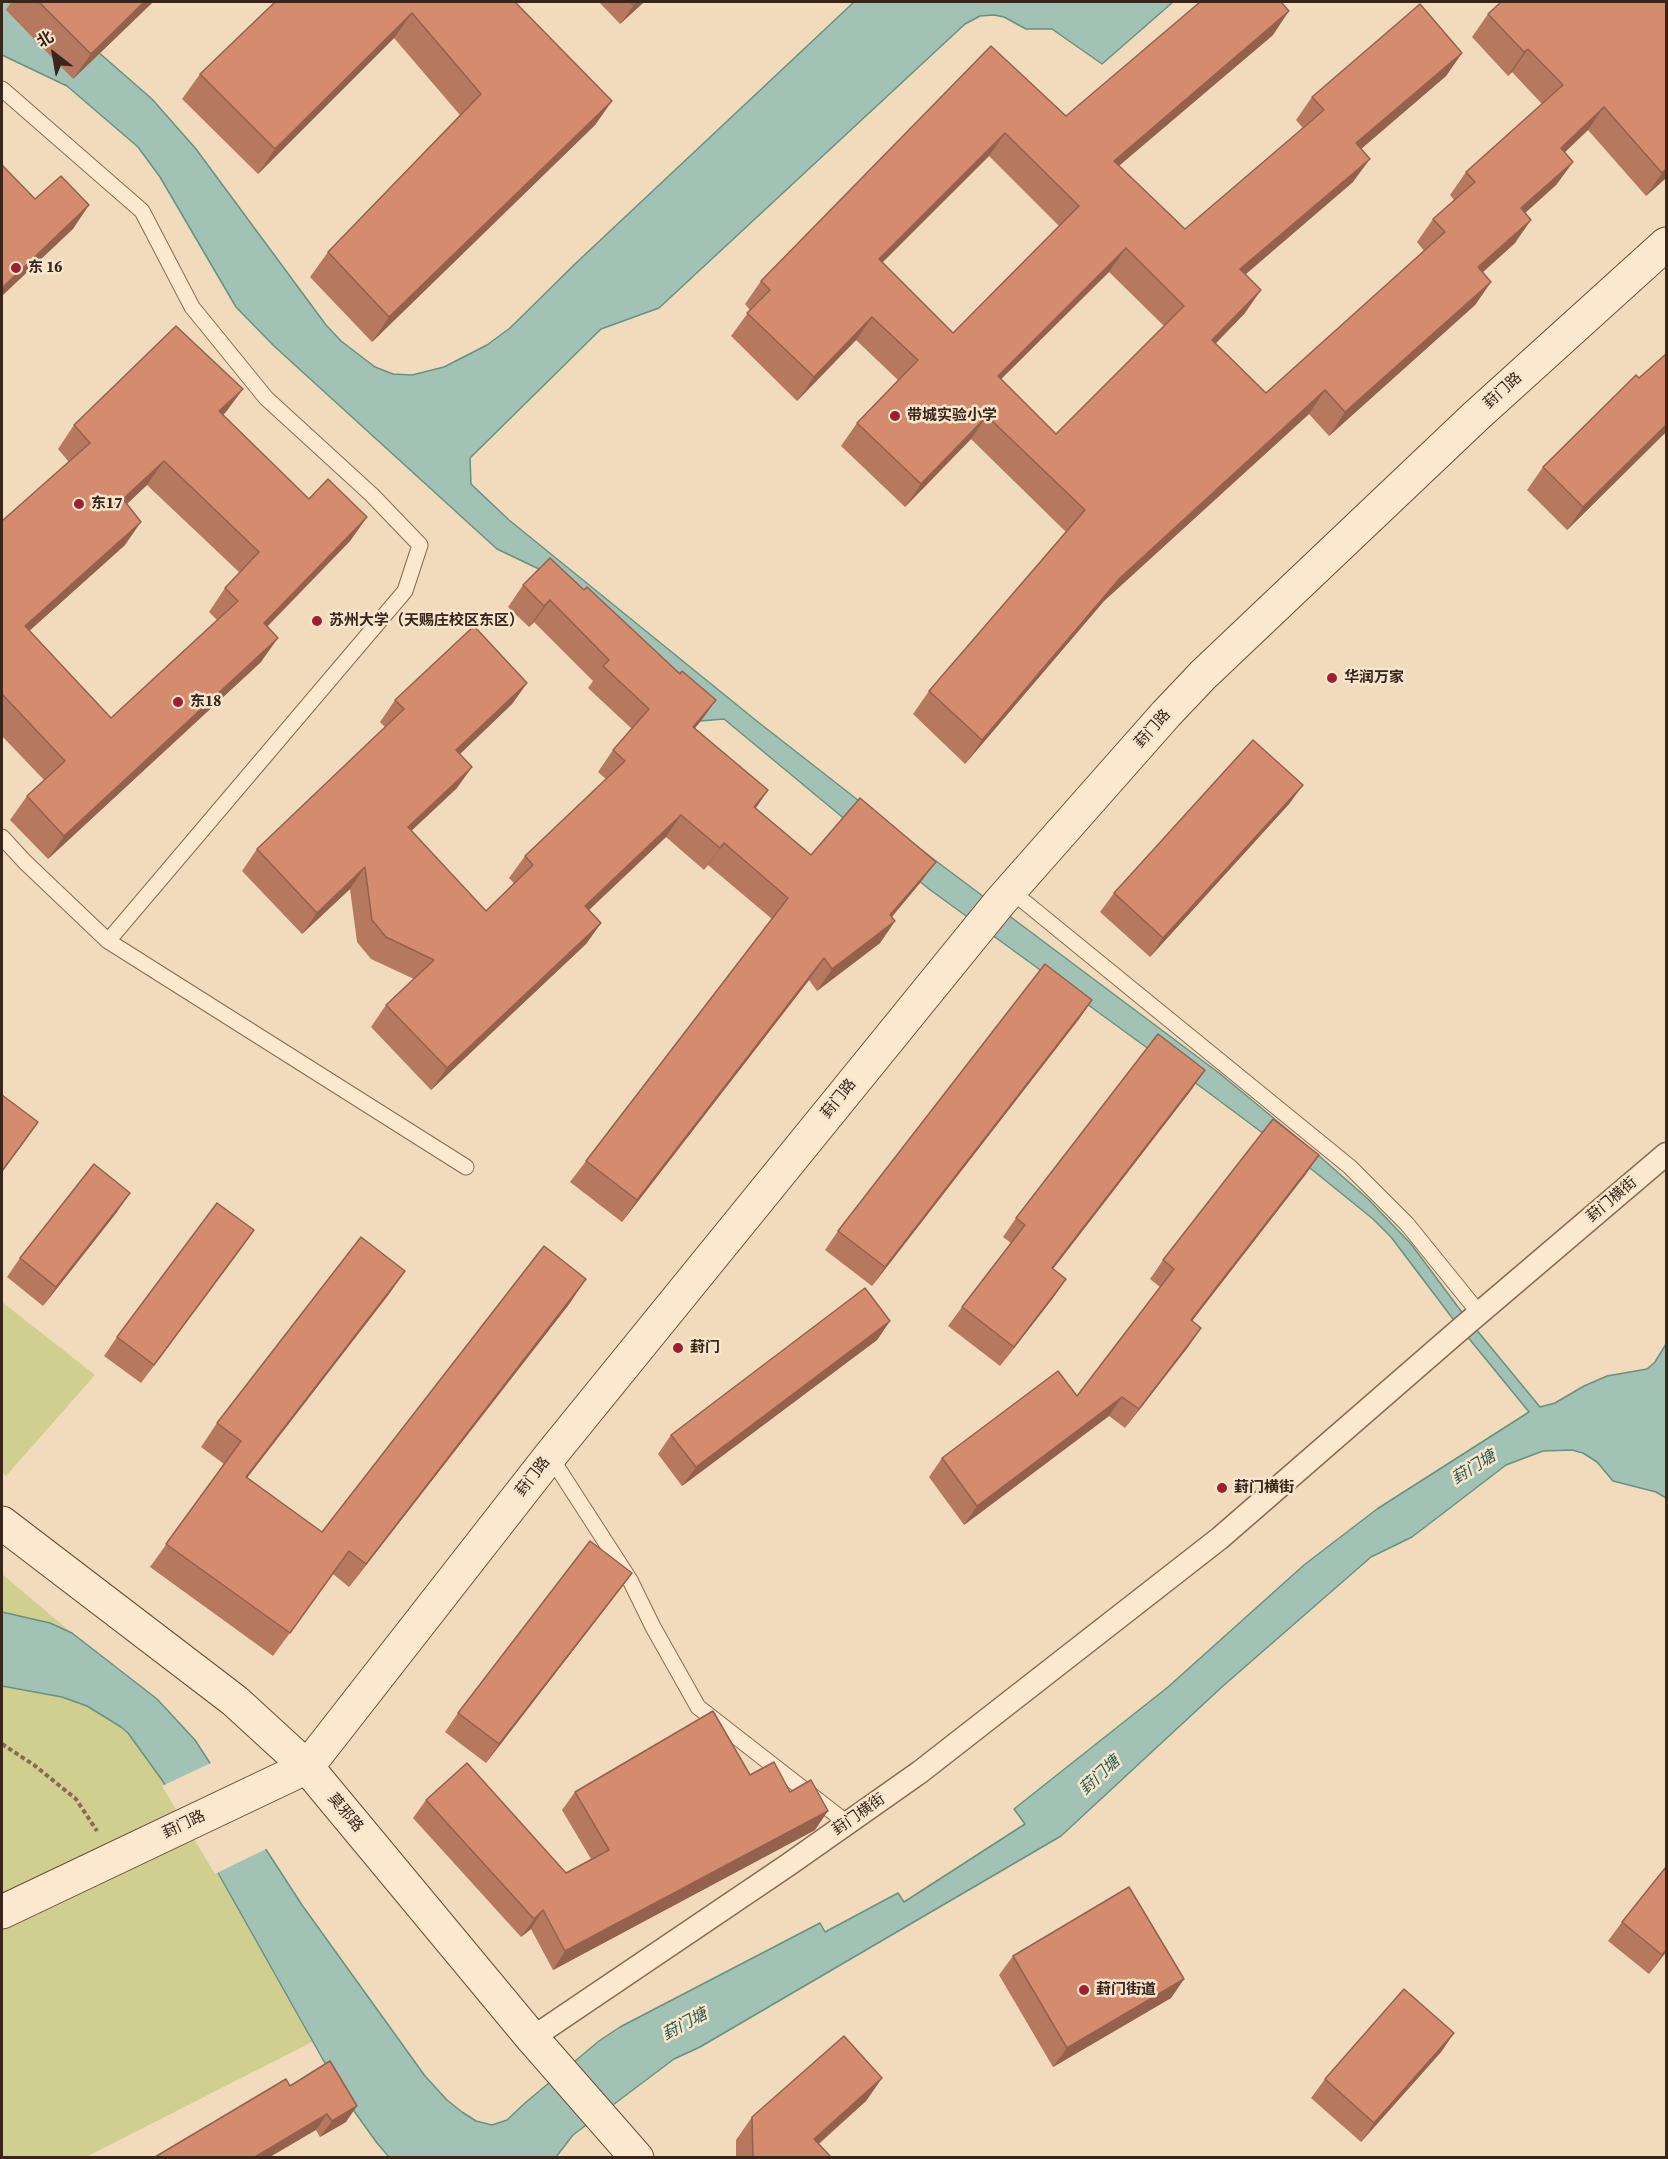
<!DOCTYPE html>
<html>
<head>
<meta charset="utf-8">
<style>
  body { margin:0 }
  #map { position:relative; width:1668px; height:2159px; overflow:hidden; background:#f2dbbc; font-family:"Source Serif 4","Noto Sans SC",serif }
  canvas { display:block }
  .frame { position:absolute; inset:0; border:3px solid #39251a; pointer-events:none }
  .north { position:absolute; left:24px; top:24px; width:60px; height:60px; -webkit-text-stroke:4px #f8e6cc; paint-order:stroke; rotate:329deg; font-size:16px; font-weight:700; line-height:24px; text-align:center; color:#39251a }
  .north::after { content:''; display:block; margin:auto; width:21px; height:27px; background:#39251a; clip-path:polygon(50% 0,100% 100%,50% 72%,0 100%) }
</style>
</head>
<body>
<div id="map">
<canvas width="1668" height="2159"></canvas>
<div class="frame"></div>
<div class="north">北</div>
</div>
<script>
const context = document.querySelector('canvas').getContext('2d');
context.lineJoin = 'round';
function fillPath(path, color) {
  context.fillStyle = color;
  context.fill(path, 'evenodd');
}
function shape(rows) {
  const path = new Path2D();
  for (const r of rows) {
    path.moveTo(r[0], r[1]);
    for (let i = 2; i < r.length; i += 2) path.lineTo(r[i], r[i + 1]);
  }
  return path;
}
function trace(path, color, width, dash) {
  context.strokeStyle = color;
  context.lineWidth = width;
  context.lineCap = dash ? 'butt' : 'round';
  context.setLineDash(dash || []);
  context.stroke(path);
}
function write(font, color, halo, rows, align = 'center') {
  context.font = font + ' "Source Serif 4","Noto Sans SC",serif';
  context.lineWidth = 5;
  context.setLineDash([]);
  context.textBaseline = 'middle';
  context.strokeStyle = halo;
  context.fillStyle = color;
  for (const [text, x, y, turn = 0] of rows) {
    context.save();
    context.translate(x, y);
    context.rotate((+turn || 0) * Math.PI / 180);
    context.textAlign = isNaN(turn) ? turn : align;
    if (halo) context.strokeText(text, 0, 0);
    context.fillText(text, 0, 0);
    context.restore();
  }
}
fillPath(shape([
  [2,1302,95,1375,6,1476,2,1472],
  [2,1574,72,1633,50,1623,2,1612],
  [2,1686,62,1697,87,1706,121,1727,128,1733,162,1780,208,1855,312,2042,86,2157,2,2158]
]), '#d0cf90');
const water = shape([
  [2,2,26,2,97,51,152,99,196,149,326,325,341,341,375,367,393,374,412,375,444,367,487,345,510,328,576,263,854,2,1173,2,1102,64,1052,29,1026,29,1004,17,994,15,980,16,965,24,659,308,601,329,470,458,471,484,509,520,758,722,936,861,1219,1073,1317,1154,1368,1199,1411,1244,1461,1311,1540,1407,1555,1403,1584,1386,1607,1376,1647,1369,1655,1362,1666,1344,1666,1498,1656,1492,1613,1481,1597,1462,1583,1453,1572,1450,1543,1451,1506,1465,1412,1537,1371,1557,1223,1686,1061,1836,700,2047,674,2059,573,2135,556,2157,389,2157,377,2143,344,2097,208,1855,162,1780,128,1733,121,1727,87,1706,62,1697,2,1686,2,1612,50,1623,72,1633,157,1699,195,1740,302,1905,425,2076,447,2100,462,2112,476,2121,492,2125,507,2120,525,2103,599,2041,620,2027,820,1923,825,1932,898,1893,904,1902,1025,1824,1014,1809,1168,1687,1304,1565,1377,1509,1529,1412,1453,1319,1391,1237,1373,1219,1315,1172,1205,1090,929,889,724,719,700,721,539,569,497,549,274,346,236,307,160,177,138,147,67,86,2,55,2,2]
]);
fillPath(water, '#a1c2b4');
trace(water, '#679181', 1.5);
fillPath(shape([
  [213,1762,268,1848,215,1874,162,1786]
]), '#f2dbbc');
const service = shape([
  [2,89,142,211,192,307,266,398,372,495,420,545,405,591,108,941],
  [2,837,25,862,108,941,466,1167],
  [1010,890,1350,1167,1407,1224,1479,1313],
  [550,1456,630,1580,653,1627,698,1707,847,1823]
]);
const pedestrian = shape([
  [532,2038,788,1865,920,1772,1220,1538,1457,1332,1666,1154]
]);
const secondary = shape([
  [2,1523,235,1701,307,1767,532,2038,637,2158],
  [2,1912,307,1767,550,1456,1000,902,1166,714,1203,675,1476,416,1666,244]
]);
trace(service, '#8b6a54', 17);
trace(pedestrian, '#8b6a54', 25);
trace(secondary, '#6c4b38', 35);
trace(shape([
  [2,1744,34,1765,76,1799,97,1831]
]), '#8b6a54', 4, [4.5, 3]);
trace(service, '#fce9d0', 15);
trace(pedestrian, '#fce9d0', 22);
trace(secondary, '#fce9d0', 33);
fillPath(shape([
  [11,2,153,2,73,79,6,10],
  [275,2,515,2,612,101,595,125,372,342,310,277,328,252,460,115,394,38,258,174,182,99,200,74],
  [599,2,644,2,620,24],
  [1666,2,1666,178,1646,196,1588,130,1564,153,1573,162,1556,185,1525,213,1515,243,1483,272,1491,282,1475,305,1329,436,1309,414,1104,601,965,764,913,714,929,691,1066,532,971,439,905,507,841,446,857,423,898,380,856,340,797,401,731,336,750,310,745,304,761,281,991,46,1066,116,1273,35,1119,166,1185,229,1303,128,1296,120,1312,97,1462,53,1446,76,1361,149,1353,182,1245,274,1245,313,1215,344,1266,393,1424,251,1417,242,1433,219,1454,200,1450,195,1466,172,1542,104,1512,72,1508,76,1472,37,1488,14],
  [989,156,1059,226,953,333,882,262],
  [1109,272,1164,326,1056,434,1001,379],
  [1666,354,1666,432,1567,530,1527,490,1543,467,1639,378],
  [243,389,223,415,309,499,367,517,350,541,267,627,261,662,48,859,10,820,27,796,44,780,2,736,2,521,69,462,58,449,74,425],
  [147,485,240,573,225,588,209,612,217,620,111,718,29,631,125,545,127,504],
  [523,585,584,590,680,674,716,700,695,728,768,790,756,808,811,855,936,862,920,883,892,917,895,921,880,943,817,991,809,980,622,1222,570,1182,586,1161,772,919,708,865,704,870,666,837,589,910,601,923,586,944,431,1090,371,1027,386,1005,414,979,371,959,357,942,350,889,302,934,242,871,257,849,385,727,380,722,395,700,527,683,512,704,460,754,457,788,411,831,486,911,514,883,509,878,525,856,606,779,598,772,613,750,632,729,588,688,593,681,534,622,529,627,508,607],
  [1303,785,1289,804,1150,957,1100,912,1114,893],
  [1092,1000,1079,1019,872,1286,825,1250,838,1231],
  [1192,1089,1053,1269,1066,1279,1053,1298,1000,1366,948,1326,962,1307,1011,1243,1003,1237,1016,1218],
  [1319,1155,1306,1174,1192,1321,1201,1328,1188,1347,1125,1428,1109,1416,964,1525,929,1477,942,1458,1077,1396,1160,1287,1150,1279,1163,1260],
  [117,1212,43,1306,7,1277,20,1258],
  [254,1230,141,1383,104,1356,117,1337],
  [405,1271,389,1294,247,1477,322,1532,570,1303,349,1587,333,1574,273,1656,150,1567,224,1464,201,1447,217,1423],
  [890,1321,877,1340,682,1486,658,1454,671,1435],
  [618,1592,486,1763,445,1732,458,1713],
  [750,1775,790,1792,815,1830,553,1970,531,1929,521,1937,413,1818,426,1800,566,1873,591,1859,562,1810,575,1792],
  [1666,1867,1666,1952,1649,1974,1608,1941,1622,1922],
  [1013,1956,1184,1979,1171,1998,1053,2067,999,1975],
  [1454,2033,1441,2052,1361,2142,1311,2098,1325,2079],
  [882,2078,866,2101,819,2144,831,2157,736,2157,736,2140,752,2117],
  [290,2086,346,2122,320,2137]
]), '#b6785f');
fillPath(shape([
  [144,2,153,2,73,79,91,54],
  [638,2,644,2,620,24,634,5],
  [1289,11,1273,35,1097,184,1114,161],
  [412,13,394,38,258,174,275,149],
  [1528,49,1512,72,1508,76,1524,52],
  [1462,53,1446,76,1340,167,1356,143],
  [612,101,595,125,372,342,389,317],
  [1604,107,1588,130,1544,172,1561,148],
  [1005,133,989,156,863,282,879,259],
  [1370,159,1353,182,1224,293,1240,269],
  [1573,162,1556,185,1505,231,1521,208],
  [1666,169,1666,178,1646,196,1662,173],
  [89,205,73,229,2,296,2,288],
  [1531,220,1515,243,1462,291,1478,267],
  [1126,248,1109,272,981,399,998,376],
  [1491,282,1475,305,1329,436,1345,412],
  [1261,290,1245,313,1196,364,1212,340],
  [872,317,856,340,797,401,814,377],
  [243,389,226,412,202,434,219,411],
  [1325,390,1309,414,1104,601,965,764,982,740,1120,578],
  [987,416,971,439,905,507,921,484],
  [1666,425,1666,432,1567,530,1583,507],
  [164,461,147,485,106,523,123,499],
  [367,517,350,541,247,647,264,623],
  [141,522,125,545,8,650,25,626],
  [550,600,534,622,529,627,544,606],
  [278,638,261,662,48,859,64,836],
  [527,683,512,704,441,772,456,750],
  [716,700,701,721,678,748,693,727],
  [472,767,457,788,392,849,408,827],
  [1303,785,1289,804,1150,957,1163,938],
  [768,790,753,812,754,807],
  [681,815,666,837,570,928,585,906],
  [724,843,708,865,704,870,720,848],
  [936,862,920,883,876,935,895,921,880,943,817,991,832,969,890,915],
  [365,867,350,889,302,934,317,913],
  [601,923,586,944,431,1090,447,1068],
  [824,958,809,980,622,1222,637,1200],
  [1092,1000,1079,1019,872,1286,885,1267],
  [1205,1070,1192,1089,1039,1287,1052,1268],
  [38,1122,25,1141,2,1172,2,1171],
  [1319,1155,1306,1174,1178,1339,1191,1320],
  [130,1193,117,1212,43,1306,56,1287],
  [254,1230,241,1249,141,1383,154,1365],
  [405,1271,389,1294,230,1500,246,1477],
  [586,1279,570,1303,349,1587,366,1564],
  [1066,1279,1053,1298,1000,1366,1014,1347],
  [890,1321,877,1340,682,1486,696,1467],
  [1201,1328,1188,1347,1125,1428,1139,1409],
  [1122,1397,1109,1416,964,1525,977,1506],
  [632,1573,618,1592,486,1763,499,1744],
  [828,1811,815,1830,553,1970,565,1951],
  [543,1910,531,1929,521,1937,534,1919],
  [1666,1950,1666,1952,1649,1974,1662,1955],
  [1184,1979,1171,1998,1053,2067,1067,2048],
  [1454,2033,1441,2052,1361,2142,1374,2123],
  [882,2078,866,2101,803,2157,814,2139],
  [357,2106,346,2122,320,2137,332,2121],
  [327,2114,316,2130,270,2157,255,2157]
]), '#94614d');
const building = shape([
  [39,2,144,2,91,54,39,2],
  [275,2,515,2,612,101,389,317,328,252,481,94,412,13,275,149,200,74,275,2],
  [630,2,638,2,634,5,630,2],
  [1200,2,1281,2,1289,11,1114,161,1185,229,1324,110,1312,97,1420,4,1462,53,1356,143,1370,159,1240,269,1261,290,1212,340,1266,393,1445,232,1433,219,1475,182,1466,172,1563,85,1528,49,1524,52,1488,14,1501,2,1666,2,1666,169,1662,173,1604,107,1561,148,1573,162,1521,208,1531,220,1478,267,1491,282,1345,412,1325,390,1120,578,982,740,929,691,1085,510,987,416,921,484,857,423,918,360,872,317,814,377,747,313,770,290,761,281,991,46,1066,116,1200,2],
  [1005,133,1079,206,953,333,879,259,1005,133],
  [1126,248,1184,306,1056,434,998,376,1126,248],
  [2,165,35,199,61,176,89,205,2,288,2,165],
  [176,326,243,389,219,411,309,499,328,479,367,517,264,623,278,638,64,836,27,796,65,761,2,694,2,521,90,443,74,425,176,326],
  [164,461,259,552,225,588,238,601,111,718,25,626,141,522,123,499,164,461],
  [1666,354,1666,425,1583,507,1543,467,1636,375,1639,378,1666,354],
  [550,558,584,590,587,587,680,674,682,671,716,700,693,727,768,790,754,807,811,855,860,798,936,862,890,915,895,921,832,969,824,958,637,1200,586,1161,788,898,724,843,720,848,681,815,585,906,601,923,447,1068,386,1005,434,960,386,937,372,920,365,867,317,913,257,849,404,709,395,700,474,626,527,683,456,750,472,767,408,827,486,911,533,865,525,856,625,761,613,750,649,709,603,666,609,660,550,600,544,606,523,585,550,558],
  [1253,740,1303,785,1163,938,1114,893,1253,740],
  [1045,964,1092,1000,885,1267,838,1231,1045,964],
  [1158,1034,1205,1070,1052,1268,1066,1279,1014,1347,962,1307,1025,1225,1016,1218,1158,1034],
  [2,1095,38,1122,2,1171,2,1095],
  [1273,1119,1319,1155,1191,1320,1201,1328,1139,1409,1122,1397,977,1506,942,1458,1058,1371,1077,1396,1174,1269,1163,1260,1273,1119],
  [94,1164,130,1193,56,1287,20,1258,94,1164],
  [217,1203,254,1230,154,1365,117,1337,217,1203],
  [361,1237,405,1271,246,1477,322,1532,544,1246,586,1279,366,1564,349,1551,290,1633,166,1544,241,1441,217,1423,361,1237],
  [865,1288,890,1321,696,1467,671,1435,865,1288],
  [590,1541,632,1573,499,1744,458,1713,590,1541],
  [713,1711,750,1775,774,1762,790,1792,811,1780,828,1811,565,1951,543,1910,534,1919,426,1800,467,1763,566,1873,609,1850,575,1792,713,1711],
  [1666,1867,1666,1950,1662,1955,1622,1922,1666,1867],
  [1129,1887,1184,1979,1067,2048,1013,1956,1129,1887],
  [1404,1989,1454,2033,1374,2123,1325,2079,1404,1989],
  [844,2036,882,2078,814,2139,831,2157,753,2157,752,2117,844,2036],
  [330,2061,357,2106,332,2121,327,2114,255,2157,155,2157,286,2079,290,2086,330,2061]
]);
fillPath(building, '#d48b6e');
trace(building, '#94614d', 1.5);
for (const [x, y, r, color] of [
  [16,268,6,"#9f1f31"],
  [895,416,6,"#9f1f31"],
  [79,504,6,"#9f1f31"],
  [317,621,6,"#9f1f31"],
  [1332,678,6,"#9f1f31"],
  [178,702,6,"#9f1f31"],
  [678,1348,6,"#9f1f31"],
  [1222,1488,6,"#9f1f31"],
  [1084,1990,6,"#9f1f31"]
]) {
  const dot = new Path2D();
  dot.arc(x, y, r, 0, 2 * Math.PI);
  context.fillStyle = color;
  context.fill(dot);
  trace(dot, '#f8e6cc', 2);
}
write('bold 15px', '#39251a', '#f8e6cc', [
  ["东 16",28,268],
  ["带城实验小学",907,416],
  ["东17",91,504],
  ["苏州大学（天赐庄校区东区）",329,621],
  ["华润万家",1344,678],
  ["东18",190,702],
  ["葑门",690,1348],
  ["葑门横街",1234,1488],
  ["葑门街道",1096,1990]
], 'left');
write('15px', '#39251a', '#f8e6cc', [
  ["葑门路",1503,391,-42],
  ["葑门路",1153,729,-48],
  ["葑门路",839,1099,-51],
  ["葑门横街",1612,1200,-40],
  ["葑门路",533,1477,-52],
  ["莫邪路",345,1813,50],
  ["葑门横街",859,1815,-35],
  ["葑门路",184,1825,-25]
]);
write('italic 16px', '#285a50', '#f8e6cc', [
  ["葑门塘",1474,1468,-32],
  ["葑门塘",1100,1776,-43],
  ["葑门塘",685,2025,-28]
]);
</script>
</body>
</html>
